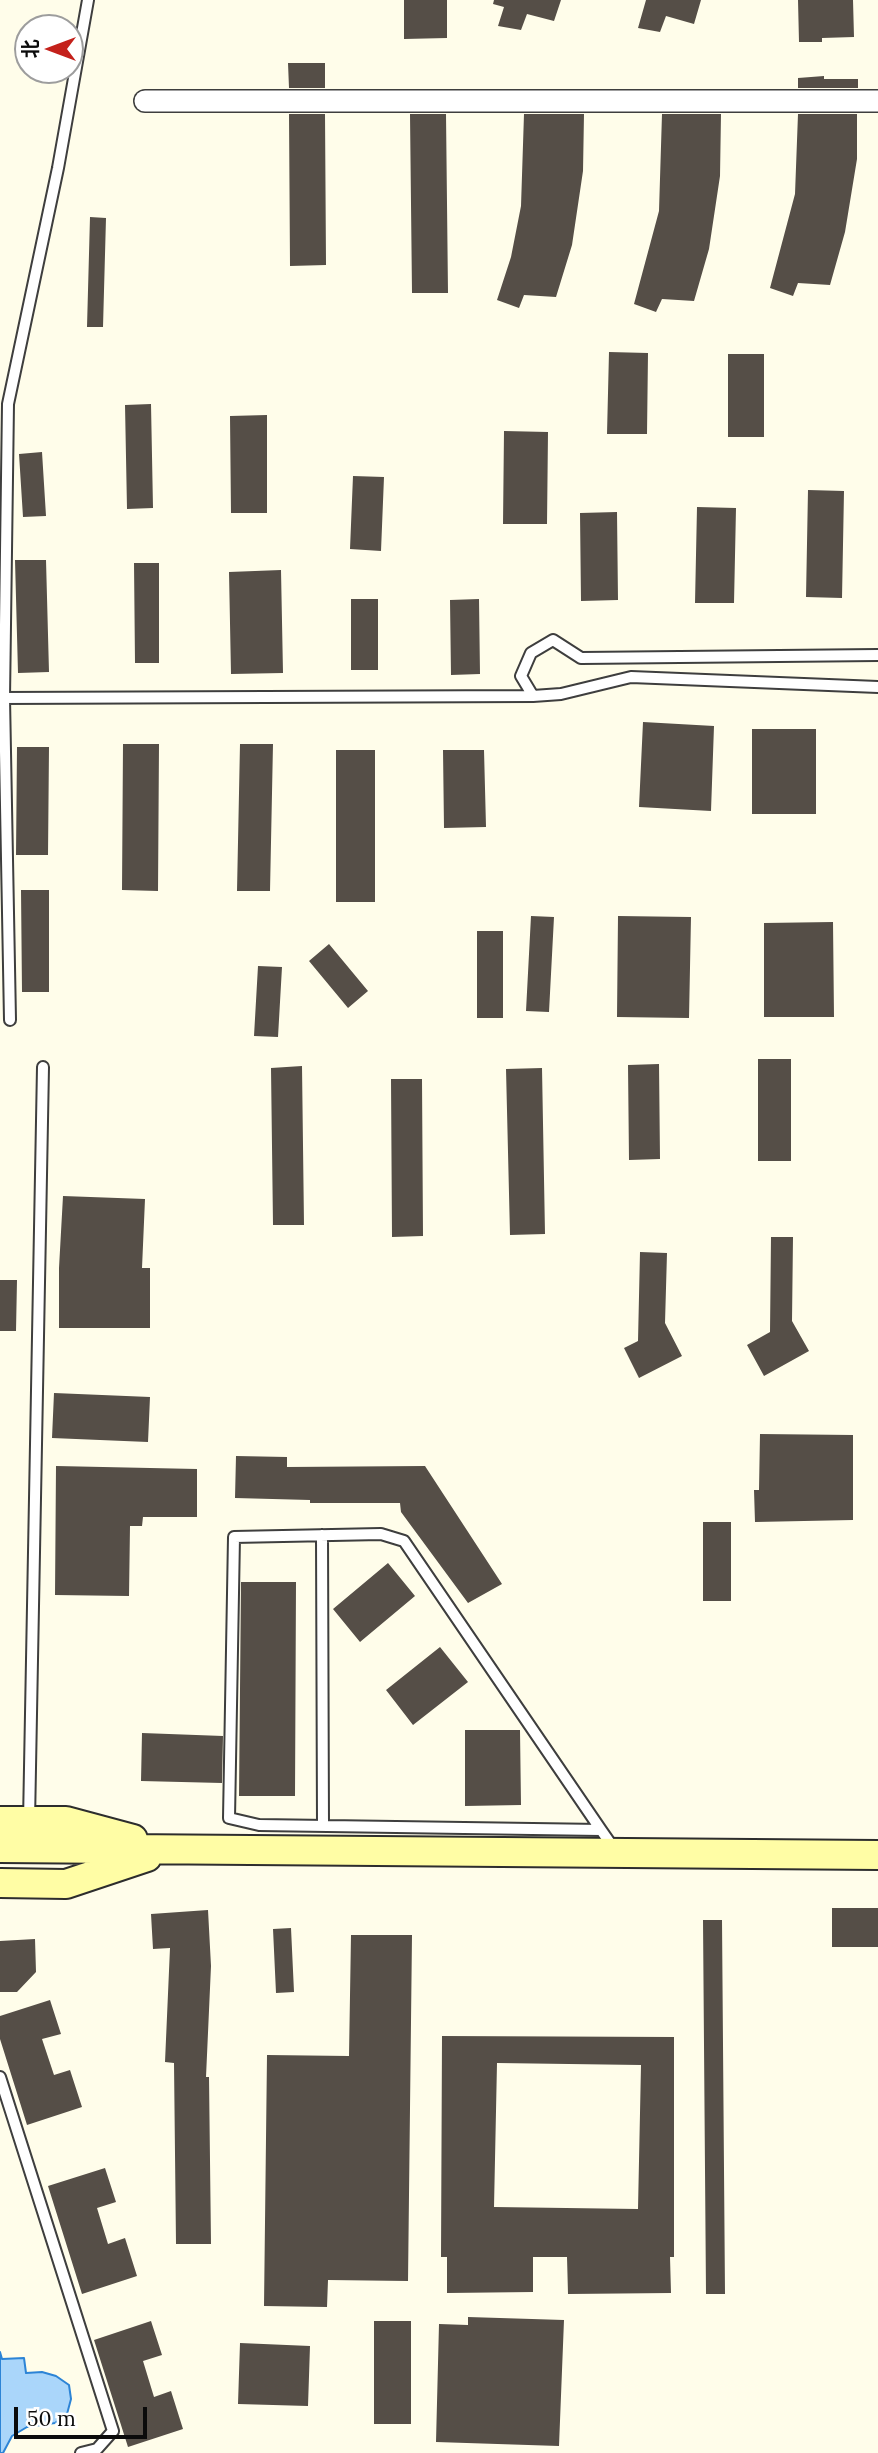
<!DOCTYPE html>
<html>
<head>
<meta charset="utf-8">
<style>
  body { margin:0 }
  #map { position:relative; width:878px; height:2453px; overflow:hidden; background:#fffdea; font-family:Lora,"Noto Sans SC",serif }
  canvas { display:block }
  .north { position:absolute; left:14px; top:14px; width:70px; height:70px; box-sizing:border-box; background:#fff; border:2px solid #9d9d9d; border-radius:50%; rotate:270deg; font-size:19px; font-weight:700; line-height:28px; text-align:center; color:#0b0b0b }
  .north::after { content:''; display:block; margin:auto; width:24px; height:32px; background:#c4211b; clip-path:polygon(50% 0,100% 100%,50% 72%,0 100%) }
  .scale { position:absolute; left:14px; top:2407px; width:133px; height:32px; box-sizing:border-box; border:4px solid #0b0b0b; border-top:0; padding-left:9px; font-size:21px; line-height:24px; white-space:nowrap; color:#0b0b0b; -webkit-text-stroke:5px #fff; paint-order:stroke }
</style>
</head>
<body>
<div id="map">
<canvas width="878" height="2453"></canvas>
<div class="north">北</div>
<div class="scale">50 m</div>
</div>
<script>
const context = document.querySelector('canvas').getContext('2d');
context.lineJoin = 'round';
function fillPath(path, color) {
  context.fillStyle = color;
  context.fill(path, 'evenodd');
}
function shape(rows) {
  const path = new Path2D();
  for (const r of rows) {
    path.moveTo(r[0], r[1]);
    for (let i = 2; i < r.length; i += 2) path.lineTo(r[i], r[i + 1]);
  }
  return path;
}
function trace(path, color, width, dash) {
  context.strokeStyle = color;
  context.lineWidth = width;
  context.lineCap = dash ? 'butt' : 'round';
  context.setLineDash(dash || []);
  context.stroke(path);
}
const water = shape([
  [0,2352,2,2359,24,2358,26,2373,42,2372,56,2376,69,2385,71,2399,67,2414,55,2423,27,2427,12,2436,3,2453,0,2453,0,2352]
]);
fillPath(water, '#aad6fa');
trace(water, '#2c84d6', 2);
fillPath(shape([
  [404,0,447,0,447,38,404,39],
  [494,0,561,0,554,21,527,14,521,30,498,26,504,7,493,4],
  [646,0,701,0,694,24,666,16,660,32,638,28],
  [798,0,853,0,854,37,822,38,822,42,799,42],
  [288,63,325,63,325,88,289,88],
  [824,76,824,79,858,79,858,88,798,88,798,78],
  [289,114,325,114,326,265,290,266],
  [410,114,446,114,448,293,412,293],
  [524,114,584,114,583,171,572,245,556,297,524,295,519,308,497,300,511,257,521,206],
  [662,114,721,114,720,176,709,249,694,301,662,299,656,312,634,304,659,211],
  [798,114,857,114,857,159,845,232,830,285,798,283,793,296,770,288,795,194],
  [90,217,106,218,103,327,87,327],
  [609,352,648,353,647,434,607,434],
  [728,354,764,354,764,437,728,437],
  [151,404,153,508,127,509,125,405],
  [267,415,267,513,231,513,230,416],
  [504,431,548,432,547,524,503,524],
  [42,452,46,516,23,517,19,454],
  [353,476,384,477,381,551,350,549],
  [808,490,844,491,842,598,806,597],
  [697,507,736,508,734,603,695,603],
  [617,512,618,600,581,601,580,513],
  [15,560,46,560,49,672,18,673],
  [134,563,159,563,159,663,135,663],
  [281,570,283,673,231,674,229,572],
  [351,599,378,599,378,670,351,670],
  [479,599,480,674,451,675,450,600],
  [643,722,714,726,711,811,639,807],
  [752,729,816,729,816,814,752,814],
  [123,744,159,744,158,891,122,890],
  [240,744,273,744,270,891,237,891],
  [17,747,49,747,48,855,16,855],
  [336,750,375,750,375,902,336,902],
  [443,750,484,750,486,827,444,828],
  [21,890,49,890,49,992,22,992],
  [531,916,554,917,549,1012,526,1011],
  [618,916,691,917,689,1018,617,1017],
  [833,922,834,1017,764,1017,764,923],
  [477,931,503,931,503,1018,477,1018],
  [329,944,368,991,348,1008,309,961],
  [258,966,282,967,278,1037,254,1036],
  [758,1059,791,1059,791,1161,758,1161],
  [659,1064,660,1159,629,1160,628,1065],
  [302,1066,304,1225,273,1225,271,1068],
  [542,1068,545,1234,510,1235,506,1069],
  [391,1079,422,1079,423,1236,392,1237],
  [63,1196,145,1199,142,1268,150,1268,150,1328,59,1328,59,1268],
  [771,1237,793,1237,792,1321,809,1351,764,1376,747,1345,770,1332],
  [640,1252,667,1253,665,1323,682,1356,639,1378,624,1348,638,1341],
  [0,1280,17,1280,16,1331,0,1331],
  [54,1393,150,1397,148,1442,52,1438],
  [760,1434,853,1435,853,1520,755,1522,754,1490,759,1490],
  [236,1456,287,1457,287,1467,425,1466,502,1584,468,1603,401,1512,400,1503,310,1503,310,1500,235,1498],
  [56,1466,197,1469,197,1517,143,1517,142,1526,130,1526,129,1596,55,1595],
  [703,1522,731,1522,731,1601,703,1601],
  [388,1563,415,1596,360,1642,333,1609],
  [241,1582,296,1582,295,1796,239,1796],
  [440,1647,468,1682,413,1725,386,1690],
  [465,1730,520,1730,521,1805,465,1806],
  [142,1733,223,1736,222,1783,141,1781],
  [832,1908,878,1908,878,1947,832,1947],
  [208,1910,211,1966,206,2077,209,2077,211,2244,176,2244,174,2063,165,2062,170,1948,153,1949,151,1914],
  [703,1920,722,1920,725,2294,706,2294],
  [291,1928,294,1992,276,1993,273,1929],
  [351,1935,412,1935,408,2281,328,2280,327,2307,264,2306,267,2055,349,2056],
  [35,1939,36,1972,17,1992,0,1992,0,1941],
  [50,2000,61,2034,42,2039,54,2075,70,2070,82,2107,27,2125,0,2039,0,2016],
  [442,2036,674,2037,674,2257,670,2257,671,2293,568,2294,567,2257,533,2257,533,2292,447,2293,447,2257,441,2257],
  [497,2063,641,2065,638,2209,494,2207],
  [105,2168,116,2202,97,2208,108,2244,125,2238,137,2276,82,2294,48,2186],
  [468,2317,564,2320,559,2446,436,2442,439,2324,468,2325],
  [151,2321,162,2355,143,2361,154,2397,171,2391,183,2429,128,2447,94,2340],
  [374,2321,411,2321,411,2424,374,2424],
  [240,2343,310,2346,308,2406,238,2404]
]), '#554e47');
const lane = shape([
  [878,655,581,658,553,640,531,653,521,676,533,696,561,694,631,677,878,687],
  [0,698,533,696],
  [10,1020,4,698,8,404,58,168,88,0],
  [322,1535,323,1826],
  [29,1821,43,1067],
  [601,1830,259,1825,229,1818,234,1537,381,1534,404,1541,601,1830,615,1850],
  [0,2077,113,2431,97,2449,81,2453]
]);
const street = shape([
  [145,101,878,101]
]);
const secondary = shape([
  [0,1821,66,1821,133,1839],
  [0,1848,878,1855],
  [0,1883,66,1884,147,1857]
]);
trace(lane, '#3e3e3e', 14);
trace(street, '#3e3e3e', 24);
trace(secondary, '#2d2d2d', 32);
trace(lane, '#fff', 10);
trace(street, '#fff', 21);
trace(secondary, '#fffda5', 28);
</script>
</body>
</html>
